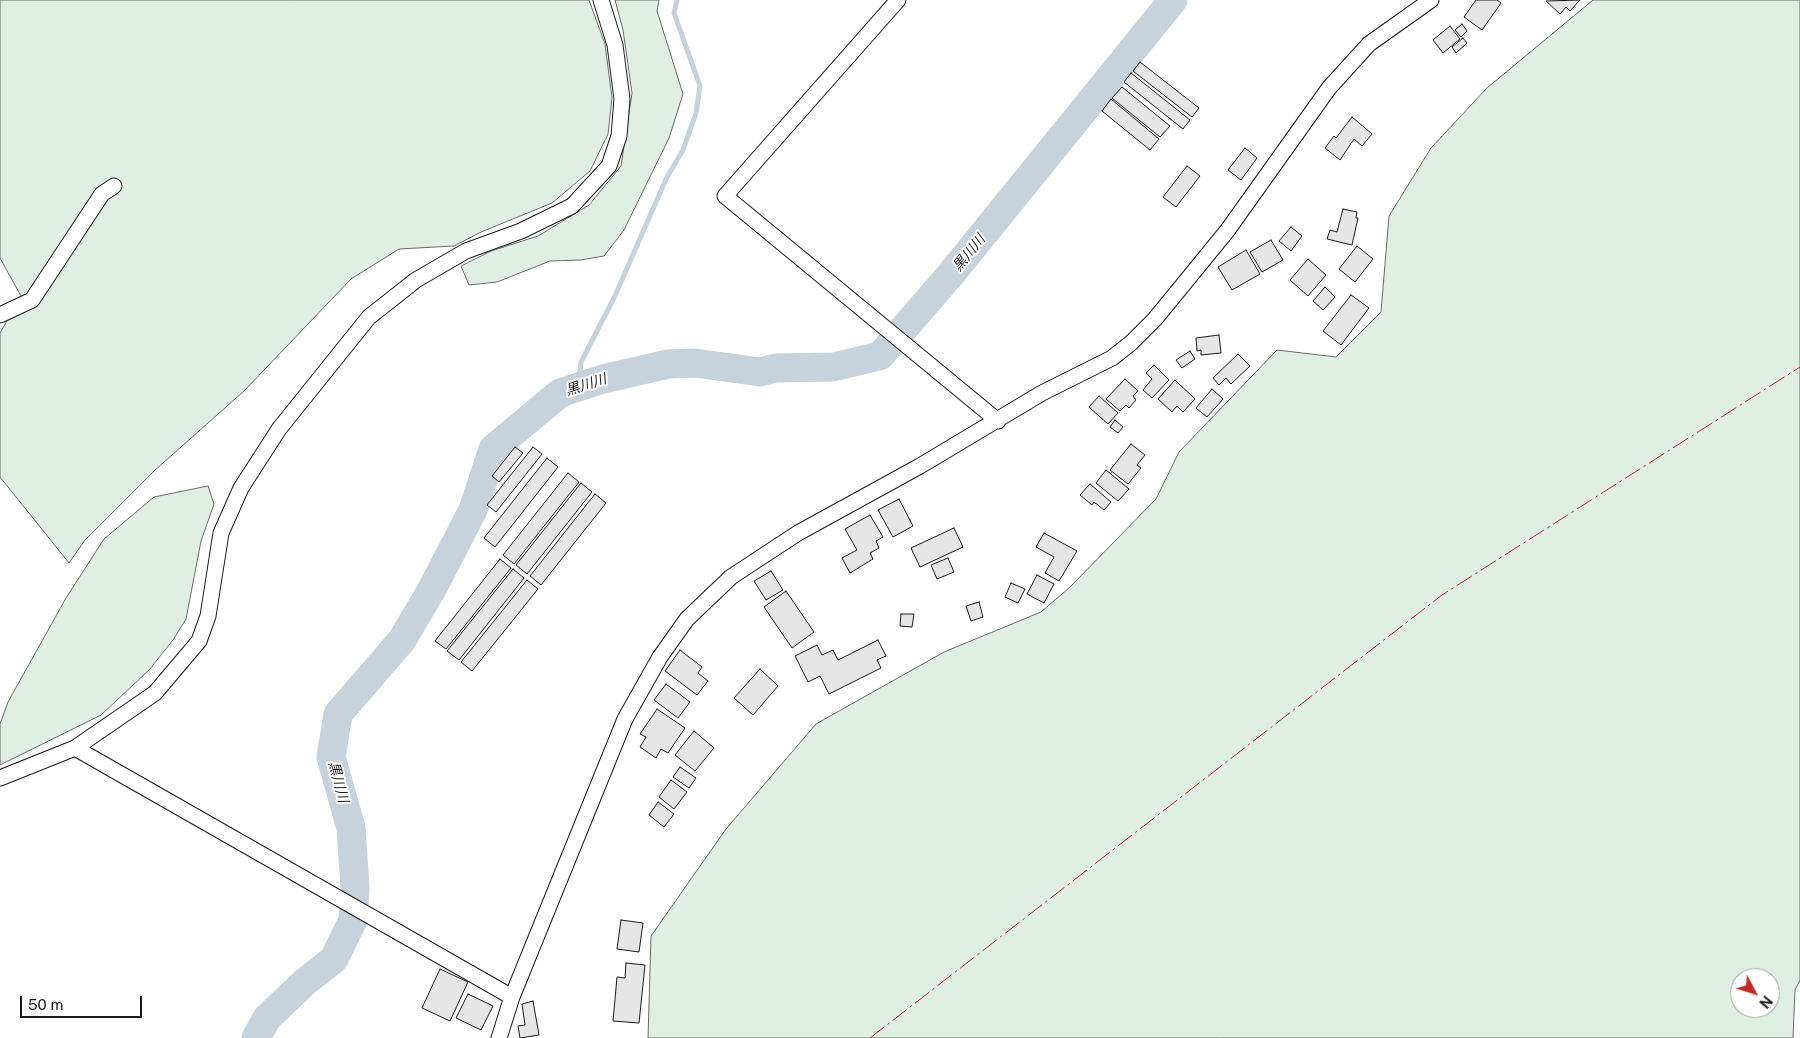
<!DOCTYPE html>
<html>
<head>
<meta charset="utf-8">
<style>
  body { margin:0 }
  #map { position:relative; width:1800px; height:1038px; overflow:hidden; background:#fff; font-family:"Public Sans",sans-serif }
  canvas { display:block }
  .north { position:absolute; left:1730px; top:968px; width:50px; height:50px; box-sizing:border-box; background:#fff; border:1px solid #a3a3a3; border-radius:50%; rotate:130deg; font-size:14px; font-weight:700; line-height:20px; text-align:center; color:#1a1a1a }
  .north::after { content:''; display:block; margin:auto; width:18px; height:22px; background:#c62828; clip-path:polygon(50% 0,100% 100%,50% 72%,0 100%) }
  .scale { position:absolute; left:20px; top:996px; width:122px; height:22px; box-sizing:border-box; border:2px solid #1a1a1a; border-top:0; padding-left:6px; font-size:15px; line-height:18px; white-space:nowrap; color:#1a1a1a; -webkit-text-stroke:4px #fff; paint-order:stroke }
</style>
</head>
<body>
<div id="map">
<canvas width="1800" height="1038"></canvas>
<div class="north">N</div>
<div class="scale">50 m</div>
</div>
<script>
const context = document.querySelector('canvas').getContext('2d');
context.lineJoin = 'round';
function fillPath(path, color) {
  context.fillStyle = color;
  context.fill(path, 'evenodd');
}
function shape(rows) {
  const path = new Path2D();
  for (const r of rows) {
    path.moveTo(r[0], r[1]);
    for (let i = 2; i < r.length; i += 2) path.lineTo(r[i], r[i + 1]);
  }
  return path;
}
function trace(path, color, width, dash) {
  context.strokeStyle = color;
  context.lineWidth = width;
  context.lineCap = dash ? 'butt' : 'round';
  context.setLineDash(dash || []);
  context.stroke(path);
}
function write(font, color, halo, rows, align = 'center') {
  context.font = font + ' "Public Sans","Noto Sans JP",sans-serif';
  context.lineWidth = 4;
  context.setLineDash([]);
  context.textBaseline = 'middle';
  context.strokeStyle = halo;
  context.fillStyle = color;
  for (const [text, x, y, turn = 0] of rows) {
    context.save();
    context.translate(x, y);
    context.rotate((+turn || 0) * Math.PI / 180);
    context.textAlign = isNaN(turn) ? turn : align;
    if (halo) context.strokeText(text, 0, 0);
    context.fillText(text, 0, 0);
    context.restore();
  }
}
const green = shape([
  [0,0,589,0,605,44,612,98,608,134,590,171,552,203,481,232,454,246,399,249,351,279,244,391,154,471,85,540,69,563,0,477,0,333,21,296,0,258,0,0],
  [615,0,659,0,657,11,683,94,669,138,624,230,604,256,581,260,550,261,497,282,469,285,461,266,491,251,538,236,589,205,621,166,632,93,623,30,615,0],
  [1593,0,1800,0,1800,980,1795,990,1793,1038,648,1038,651,936,726,829,816,724,944,652,1041,612,1070,587,1156,499,1179,452,1277,350,1336,357,1381,312,1389,216,1431,148,1487,88,1593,0],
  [1740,978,1770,978,1770,1008,1740,1008,1740,978],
  [208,486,214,504,201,541,186,619,173,640,149,670,101,715,0,765,0,724,8,702,66,598,104,539,154,497,208,486]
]);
fillPath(green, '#e0efe3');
trace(green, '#6a6a6a', 1);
trace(shape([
  [582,384,579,382,581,362,614,298,667,177,683,150,696,113,700,86,674,13,677,0]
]), '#c6d2dc', 5);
trace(shape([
  [256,1038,267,1018,305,982,334,959,353,920,355,887,351,828,331,757,338,714,402,640,432,589,473,510,493,449,560,393,603,379,668,364,695,363,760,372,776,368,833,367,880,356,951,274,1173,0]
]), '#c6d2dc', 29);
const building = shape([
  [1476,0,1497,0,1501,3,1482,30,1464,17,1476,0],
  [1580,0,1570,11,1566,7,1560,14,1546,1,1580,0],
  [1462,24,1467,31,1461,37,1455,30,1462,24],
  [1450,26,1460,39,1443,53,1433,40,1450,26],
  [1463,38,1467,43,1456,53,1452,47,1463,38],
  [1140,62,1199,108,1192,117,1133,71,1140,62],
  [1131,73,1190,120,1183,129,1124,82,1131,73],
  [1122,87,1170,126,1160,137,1112,98,1122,87],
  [1111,99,1159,139,1150,150,1102,111,1111,99],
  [1352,117,1372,134,1362,146,1354,139,1340,160,1325,148,1334,136,1336,138,1352,117],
  [1245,148,1257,158,1241,180,1228,170,1245,148],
  [1187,166,1200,176,1176,207,1163,197,1187,166],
  [1343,209,1357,212,1356,218,1358,218,1352,245,1327,239,1330,230,1337,232,1343,209],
  [1291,227,1302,236,1291,251,1279,241,1291,227],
  [1271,240,1283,260,1262,272,1250,252,1271,240],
  [1357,246,1373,259,1355,282,1339,269,1357,246],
  [1246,250,1260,274,1232,290,1218,267,1246,250],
  [1308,259,1326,275,1308,296,1290,280,1308,259],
  [1325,287,1335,297,1323,310,1313,301,1325,287],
  [1351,295,1369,308,1341,345,1323,331,1351,295],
  [1219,335,1221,353,1201,355,1201,350,1197,351,1196,338,1219,335],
  [1190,351,1195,359,1182,368,1176,360,1190,351],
  [1238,354,1250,366,1231,384,1226,378,1219,385,1213,378,1238,354],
  [1154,365,1169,380,1152,398,1143,390,1152,379,1146,373,1154,365],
  [1125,379,1138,391,1133,396,1136,400,1129,408,1126,405,1120,411,1106,399,1125,379],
  [1175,380,1195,399,1183,412,1177,406,1172,412,1158,399,1175,380],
  [1212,389,1223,399,1207,417,1196,408,1212,389],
  [1099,396,1118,413,1108,424,1089,407,1099,396],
  [1115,420,1123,427,1118,433,1110,427,1115,420],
  [1131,444,1145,455,1137,465,1141,468,1128,484,1110,470,1131,444],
  [515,447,523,453,499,482,492,476,515,447],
  [533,447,542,454,496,512,487,505,533,447],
  [547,458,558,467,495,547,484,538,547,458],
  [1106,470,1129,489,1118,501,1096,483,1106,470],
  [568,473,579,482,514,564,503,555,568,473],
  [581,483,592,492,527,574,516,565,581,483],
  [1090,484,1111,502,1104,510,1094,502,1092,505,1080,495,1090,484],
  [595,494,606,503,541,585,530,576,595,494],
  [899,499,913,526,893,537,878,510,899,499],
  [870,515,883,537,876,541,879,548,870,553,873,559,850,573,842,558,857,550,845,529,870,515],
  [954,528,963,547,920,567,911,548,954,528],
  [1044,533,1077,551,1059,581,1045,573,1054,557,1036,547,1044,533],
  [948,558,954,572,937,579,931,565,948,558],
  [500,559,511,568,446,649,435,641,500,559],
  [513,569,524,578,459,660,447,651,513,569],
  [771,571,783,590,766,600,754,581,771,571],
  [1037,575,1054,584,1044,603,1027,594,1037,575],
  [527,580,538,589,472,671,461,662,527,580],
  [1011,583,1025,589,1018,603,1005,597,1011,583],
  [786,591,814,632,792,648,764,607,786,591],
  [979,602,983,617,971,621,966,606,979,602],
  [901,614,914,614,912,627,900,626,901,614],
  [878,640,886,656,877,660,881,668,829,694,820,676,808,682,795,656,817,645,822,655,833,650,838,660,878,640],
  [680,650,702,667,698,673,708,681,697,695,665,671,680,650],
  [760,669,778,686,753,715,734,698,760,669],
  [666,684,690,702,678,718,654,700,666,684],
  [657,709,685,728,668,753,661,749,656,758,640,747,646,737,640,734,657,709],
  [694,731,714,748,695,771,675,755,694,731],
  [680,767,696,778,689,788,673,777,680,767],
  [671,780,687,792,674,809,659,797,671,780],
  [658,802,674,814,664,827,649,815,658,802],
  [621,920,643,923,639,952,617,949,621,920],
  [626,963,645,965,639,1023,613,1021,617,977,625,978,626,963],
  [440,969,468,982,450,1021,422,1008,440,969],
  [468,994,493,1006,481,1030,456,1018,468,994],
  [533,1001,539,1035,520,1038,518,1026,525,1025,522,1004,533,1001]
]);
fillPath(building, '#e6e6e6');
trace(building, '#1a1a1a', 1);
const street = shape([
  [898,0,725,196,998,421],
  [0,315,32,300,102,194,114,186],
  [75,748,512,997],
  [0,778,75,748,155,693,199,641,208,616,221,533,241,488,279,429,369,317,416,280,466,251,521,231,572,206,609,166,619,136,622,99,615,45,601,0],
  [499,1038,512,997,625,719,660,657,687,619,731,577,798,533,920,466,1042,393,1112,358,1131,343,1155,319,1227,231,1329,88,1369,44,1431,0]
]);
trace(street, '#1a1a1a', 17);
trace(street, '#fff', 15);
trace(shape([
  [870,1038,1442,595,1800,367]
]), '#c62828', 1, [18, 4, 2.5, 4]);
write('italic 14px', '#1a1a1a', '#fff', [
  ["黒川川",969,253,-51],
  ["黒川川",586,385,-18],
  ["黒川川",338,782,75]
]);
</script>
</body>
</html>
